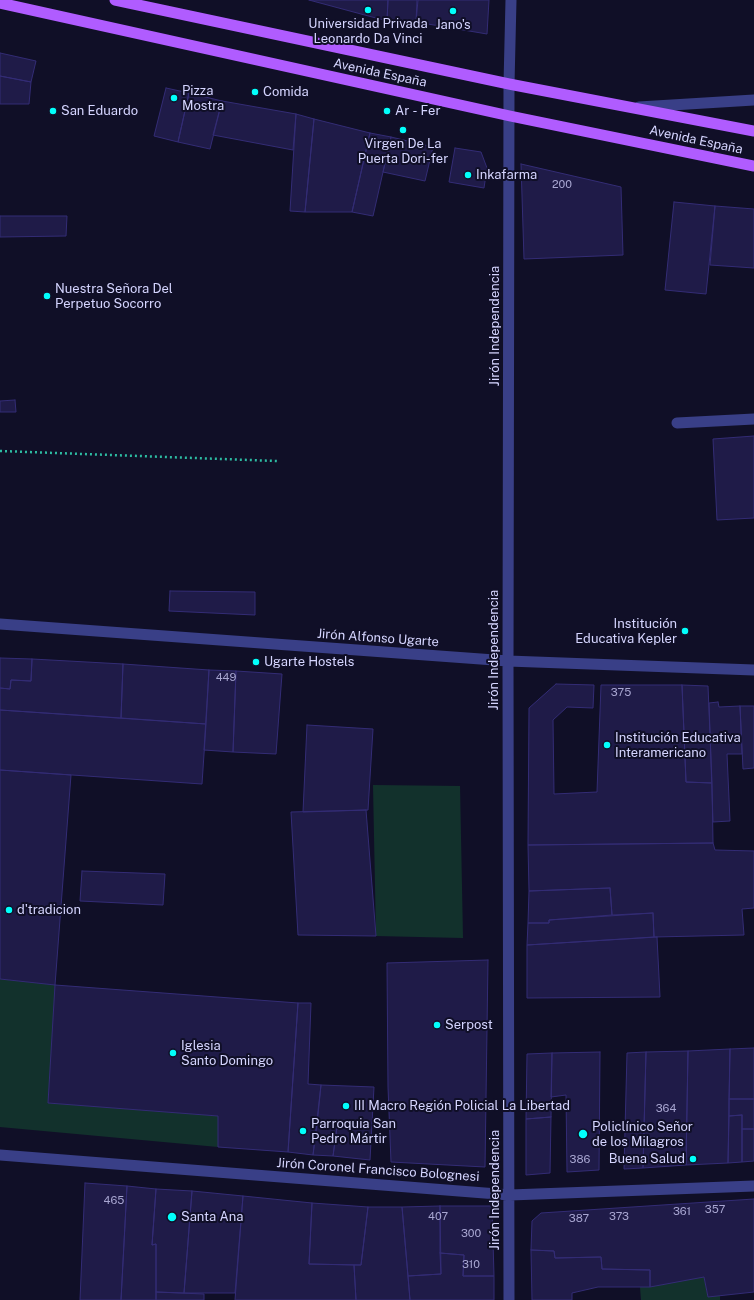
<!DOCTYPE html>
<html>
<head>
<meta charset="utf-8">
<style>
  body { margin:0 }
  canvas { display:block; background:#100f27 }
</style>
</head>
<body>
<canvas width="754" height="1300"></canvas>
<script>
const context = document.querySelector('canvas').getContext('2d');
context.lineJoin = 'round';
function fillPath(path, color) {
  context.fillStyle = color;
  context.fill(path, 'evenodd');
}
function shape(rows) {
  const path = new Path2D();
  for (const r of rows) {
    path.moveTo(r[0], r[1]);
    for (let i = 2; i < r.length; i += 2) path.lineTo(r[i], r[i + 1]);
  }
  return path;
}
function trace(path, color, width, dash) {
  context.strokeStyle = color;
  context.lineWidth = width;
  context.lineCap = dash ? 'butt' : 'round';
  context.setLineDash(dash || []);
  context.stroke(path);
}
function write(font, color, halo, rows, align = 'center') {
  context.font = font + ' "Public Sans",sans-serif';
  context.lineWidth = 4;
  context.setLineDash([]);
  context.textBaseline = 'middle';
  context.strokeStyle = halo;
  context.fillStyle = color;
  for (const [text, x, y, turn = 0] of rows) {
    context.save();
    context.translate(x, y);
    context.rotate((+turn || 0) * Math.PI / 180);
    context.textAlign = isNaN(turn) ? turn : align;
    if (halo) context.strokeText(text, 0, 0);
    context.fillText(text, 0, 0);
    context.restore();
  }
}
fillPath(shape([
  [373,785,460,786,463,938,376,936],
  [0,979,55,985,48,1103,218,1116,218,1147,0,1127],
  [704,1277,708,1296,720,1295,720,1300,641,1300,640,1287]
]), '#12312c');
const building = shape([
  [309,0,388,0,387,21,309,0],
  [388,0,417,0,416,22,387,21,388,0],
  [418,0,489,0,487,34,416,22,418,0],
  [0,53,36,61,31,82,0,76,0,53],
  [0,76,31,82,29,104,0,104,0,76],
  [166,88,189,93,178,142,154,136,166,88],
  [189,93,222,101,210,149,178,142,189,93],
  [222,101,296,114,293,150,213,135,222,101],
  [296,114,314,119,305,212,290,211,296,114],
  [314,119,370,133,352,212,305,212,314,119],
  [370,133,391,137,373,216,352,212,370,133],
  [391,137,433,147,425,181,383,172,391,137],
  [455,148,481,152,487,168,484,188,449,182,455,148],
  [521,164,621,187,623,255,524,259,521,164],
  [674,202,715,206,706,294,665,290,674,202],
  [715,206,754,209,754,268,710,265,715,206],
  [0,216,67,216,66,236,0,237,0,216],
  [15,400,16,412,0,412,0,401,15,400],
  [754,436,754,518,717,520,713,439,754,436],
  [170,591,255,592,255,615,169,611,170,591],
  [0,658,32,659,31,681,11,680,10,689,0,688,0,658],
  [32,659,123,664,121,718,0,710,0,688,10,689,11,680,31,681,32,659],
  [123,664,209,670,206,724,121,718,123,664],
  [209,670,236,671,233,752,204,750,209,670],
  [236,671,282,674,276,754,233,752,236,671],
  [556,684,594,685,593,708,567,707,553,720,554,794,597,792,601,685,682,685,686,782,712,783,713,843,528,845,529,708,556,684],
  [682,685,708,686,712,783,686,782,682,685],
  [718,702,719,707,740,706,742,754,727,754,730,821,713,822,709,703,718,702],
  [740,706,754,706,754,768,743,769,740,706],
  [0,710,206,724,202,784,0,770,0,710],
  [307,725,373,729,368,810,303,812,307,725],
  [0,770,71,775,55,985,0,979,0,770],
  [366,810,376,936,298,935,291,812,366,810],
  [713,843,715,850,754,851,754,908,742,909,744,935,654,937,653,913,612,915,610,888,529,891,528,845,713,843],
  [82,871,165,874,163,905,80,901,82,871],
  [610,888,612,915,549,920,549,923,528,923,529,891,610,888],
  [653,913,654,937,527,945,528,923,549,923,549,920,653,913],
  [657,937,660,997,527,998,527,945,657,937],
  [488,960,485,1167,391,1162,388,1087,387,963,488,960],
  [55,985,298,1003,288,1152,218,1147,218,1116,48,1103,55,985],
  [298,1003,311,1003,308,1084,321,1085,313,1155,288,1152,298,1003],
  [754,1048,754,1099,729,1099,730,1049,754,1048],
  [730,1049,728,1163,686,1165,688,1051,730,1049],
  [688,1051,686,1165,643,1168,646,1052,688,1051],
  [600,1052,599,1170,567,1172,566,1095,551,1097,552,1053,600,1052],
  [646,1052,643,1168,624,1169,627,1053,646,1052],
  [552,1053,551,1117,526,1119,527,1054,552,1053],
  [321,1085,374,1087,370,1160,333,1156,337,1127,317,1125,321,1085],
  [729,1099,754,1099,754,1129,742,1129,742,1115,729,1116,729,1099],
  [742,1115,742,1162,728,1163,729,1116,742,1115],
  [551,1117,550,1173,526,1175,526,1119,551,1117],
  [317,1125,337,1127,333,1156,313,1155,317,1125],
  [742,1129,754,1129,754,1161,742,1162,742,1129],
  [85,1183,127,1186,121,1300,80,1300,85,1183],
  [127,1186,156,1189,152,1245,156,1244,156,1300,121,1300,127,1186],
  [156,1189,192,1191,184,1293,156,1292,156,1244,152,1245,156,1189],
  [192,1191,243,1196,235,1293,184,1293,192,1191],
  [243,1196,312,1203,309,1264,354,1265,356,1300,235,1300,243,1196],
  [754,1199,754,1292,708,1297,704,1277,650,1287,650,1270,602,1269,601,1257,555,1258,554,1251,531,1250,532,1221,541,1213,754,1199],
  [312,1203,368,1207,361,1265,309,1264,312,1203],
  [440,1206,492,1206,494,1276,463,1276,464,1255,440,1253,440,1206],
  [440,1206,441,1274,408,1276,402,1207,440,1206],
  [368,1207,402,1207,410,1300,356,1300,354,1265,361,1265,368,1207],
  [531,1250,554,1251,555,1258,601,1257,602,1269,650,1270,650,1287,598,1287,572,1293,572,1300,532,1300,531,1250],
  [440,1253,464,1255,463,1276,494,1276,494,1300,410,1300,408,1276,441,1274,440,1253],
  [156,1292,204,1294,204,1300,156,1300,156,1292]
]);
fillPath(building, '#1f1b48');
trace(building, '#332c75', 1);
trace(shape([
  [0,451,277,461]
]), '#2dbba2', 2.5, [2, 3]);
trace(shape([
  [677,423,754,419],
  [0,624,508,661,754,670],
  [0,1155,510,1195,754,1186],
  [509,1300,508,661,509,84,511,0]
]), '#393f87', 11);
trace(shape([
  [639,107,754,100]
]), '#393f87', 11);
trace(shape([
  [115,0,509,84,754,131],
  [0,3,510,116,754,166]
]), '#b05cff', 11);
for (const [x, y, r, color] of [
  [368,10,4,"#01fffc"],
  [453,11,4,"#01fffc"],
  [255,92,4,"#01fffc"],
  [174,98,4,"#01fffc"],
  [53,111,4,"#01fffc"],
  [387,111,4,"#01fffc"],
  [403,130,4,"#01fffc"],
  [468,175,4,"#01fffc"],
  [47,296,4,"#01fffc"],
  [685,631,4,"#01fffc"],
  [256,662,4,"#01fffc"],
  [607,745,4,"#01fffc"],
  [9,910,4,"#01fffc"],
  [437,1025,4,"#01fffc"],
  [173,1053,4,"#01fffc"],
  [346,1106,4,"#01fffc"],
  [303,1131,4,"#01fffc"],
  [583,1134,5,"#01fffc"],
  [693,1159,4,"#01fffc"],
  [172,1217,5,"#01fffc"]
]) {
  const dot = new Path2D();
  dot.arc(x, y, r, 0, 2 * Math.PI);
  context.fillStyle = color;
  context.fill(dot);
  trace(dot, '#100f27', 1.5);
}
write('11px', '#a8a6d1', null, [
  ["200",562,185],
  ["449",226,678],
  ["375",621,693],
  ["364",666,1109],
  ["386",580,1160],
  ["465",114,1201],
  ["357",715,1210],
  ["361",682,1212],
  ["407",438,1217],
  ["373",619,1217],
  ["387",579,1219],
  ["300",471,1234],
  ["310",471,1265]
]);
write('13px', '#d5d5ff', '#100f27', [
  ["Universidad Privada",368,24,"center"],
  ["Leonardo Da Vinci",368,39,"center"],
  ["Jano's",453,25,"center"],
  ["Pizza",182,91],
  ["Mostra",182,106],
  ["Comida",263,92],
  ["San Eduardo",61,111],
  ["Ar - Fer",395,111],
  ["Virgen De La",403,144,"center"],
  ["Puerta Dori-fer",403,159,"center"],
  ["Inkafarma",476,175],
  ["Nuestra Señora Del",55,289],
  ["Perpetuo Socorro",55,304],
  ["Institución",677,624,"right"],
  ["Educativa Kepler",677,639,"right"],
  ["Ugarte Hostels",264,662],
  ["Institución Educativa",615,738],
  ["Interamericano",615,753],
  ["d'tradicion",17,910],
  ["Serpost",445,1025],
  ["Iglesia",181,1046],
  ["Santo Domingo",181,1061],
  ["III Macro Región Policial La Libertad",354,1106],
  ["Parroquia San",311,1124],
  ["Pedro Mártir",311,1139],
  ["Policlínico Señor",592,1127],
  ["de los Milagros",592,1142],
  ["Buena Salud",685,1159,"right"],
  ["Santa Ana",181,1217]
], 'left');
write('13px', '#d5d5ff', '#100f27', [
  ["Avenida España",380,73,12],
  ["Avenida España",696,140,12],
  ["Jirón Independencia",495,326,-90],
  ["Jirón Alfonso Ugarte",378,638,4],
  ["Jirón Independencia",494,650,-90],
  ["Jirón Coronel Francisco Bolognesi",378,1170,4],
  ["Jirón Independencia",495,1190,-90]
]);
</script>
</body>
</html>
